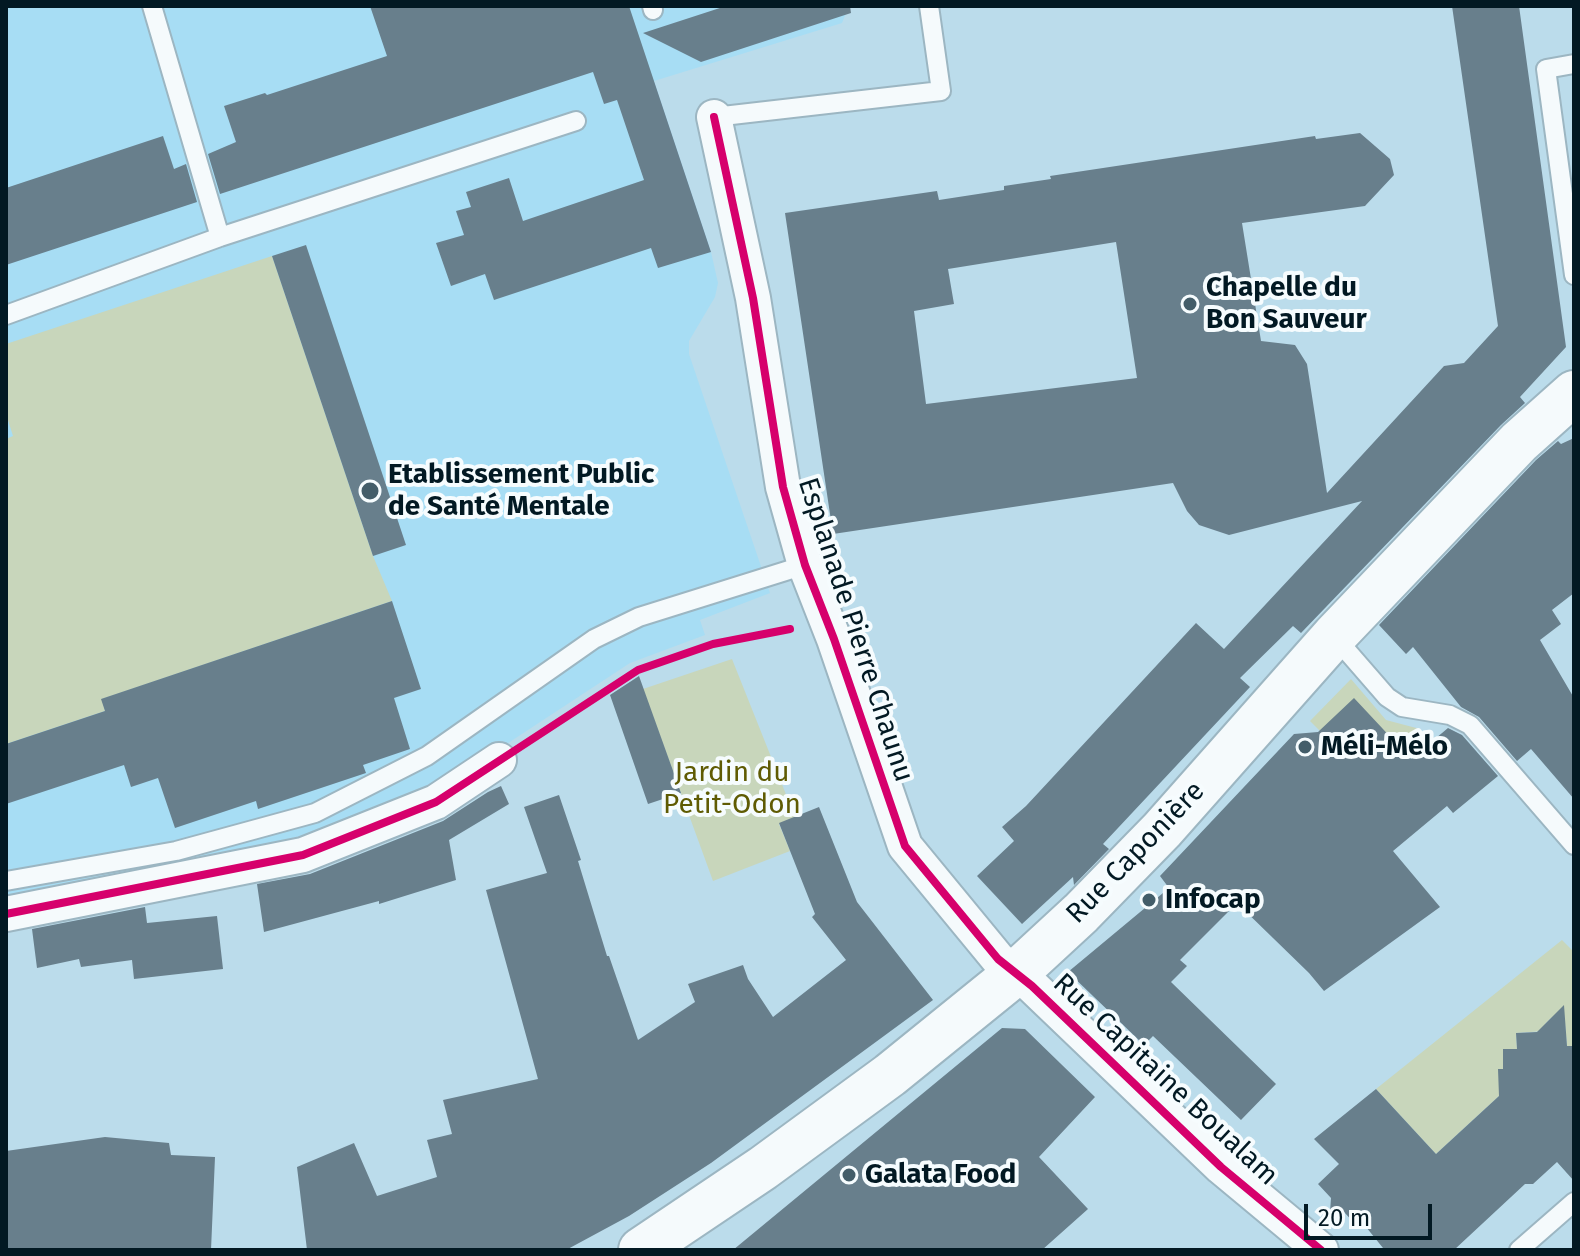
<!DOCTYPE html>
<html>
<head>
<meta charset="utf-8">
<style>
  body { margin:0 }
  #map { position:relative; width:1580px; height:1256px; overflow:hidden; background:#bbdceb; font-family:"Fira Sans",sans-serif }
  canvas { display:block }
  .frame { position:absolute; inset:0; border:8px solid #021923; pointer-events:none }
  .scale { position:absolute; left:1304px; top:1204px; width:128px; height:36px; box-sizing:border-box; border:4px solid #021923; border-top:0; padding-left:10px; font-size:24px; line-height:28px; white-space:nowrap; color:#021923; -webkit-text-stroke:6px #f6fcfe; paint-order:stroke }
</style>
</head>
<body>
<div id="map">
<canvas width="1580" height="1256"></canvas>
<div class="frame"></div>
<div class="scale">20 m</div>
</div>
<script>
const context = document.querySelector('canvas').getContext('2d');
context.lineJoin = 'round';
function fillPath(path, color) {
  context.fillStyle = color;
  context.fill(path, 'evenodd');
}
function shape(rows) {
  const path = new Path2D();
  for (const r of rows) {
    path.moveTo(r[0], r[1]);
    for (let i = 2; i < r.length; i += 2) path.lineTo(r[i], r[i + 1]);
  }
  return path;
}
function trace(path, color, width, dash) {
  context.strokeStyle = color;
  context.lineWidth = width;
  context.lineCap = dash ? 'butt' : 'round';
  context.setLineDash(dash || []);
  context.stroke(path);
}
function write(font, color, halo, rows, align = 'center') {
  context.font = font + ' "Fira Sans",sans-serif';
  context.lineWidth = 8;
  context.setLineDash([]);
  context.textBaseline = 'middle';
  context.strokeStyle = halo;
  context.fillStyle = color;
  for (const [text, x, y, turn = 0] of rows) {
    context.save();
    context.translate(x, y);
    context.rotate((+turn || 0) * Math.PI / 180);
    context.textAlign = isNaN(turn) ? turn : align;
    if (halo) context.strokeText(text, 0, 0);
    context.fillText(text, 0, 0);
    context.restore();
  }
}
fillPath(shape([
  [6,6,849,6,842,23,654,81,711,252,718,283,715,297,689,341,689,354,770,593,700,620,705,635,630,663,432,793,302,847,6,905]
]), '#a7ddf4');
fillPath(shape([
  [272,256,373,556,392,601,102,699,105,711,6,744,6,439,13,436,6,414,6,344],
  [732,659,795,817,779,824,790,851,713,881,643,689],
  [1351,679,1386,720,1420,729,1352,788,1332,743,1310,721],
  [1562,940,1574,952,1574,1046,1567,1046,1565,1023,1559,1017,1551,1018,1545,1024,1545,1031,1516,1033,1517,1049,1503,1049,1503,1069,1499,1069,1499,1096,1436,1154,1376,1089]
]), '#c8d6bb');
fillPath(shape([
  [370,6,629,6,711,252,658,268,651,248,494,300,485,274,451,286,436,243,464,235,456,211,471,207,466,192,509,178,523,221,644,180,617,100,604,104,593,72,220,194,208,154,236,142,224,106,265,93,267,95,387,56],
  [726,6,850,6,851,13,701,62,643,33],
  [1452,6,1519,6,1566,347,1520,397,1525,403,1501,425,1301,633,1293,626,1240,678,1250,687,1103,844,1109,849,1074,885,1073,877,1022,924,977,876,1014,841,1002,827,1026,806,1196,623,1224,649,1362,501,1229,535,1199,525,1187,511,1173,483,833,534,785,213,937,191,939,200,1004,190,1004,186,1051,179,1050,176,1315,136,1316,139,1360,133,1390,159,1394,175,1365,206,1242,223,1261,341,1295,345,1307,364,1327,493,1444,366,1464,363,1498,326],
  [1116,242,1137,378,926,404,914,311,954,304,948,269],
  [163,136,174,169,186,164,197,202,6,265,6,188],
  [306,245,406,545,373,556,272,256],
  [1574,438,1574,593,1552,610,1561,624,1540,640,1574,698,1574,799,1531,749,1517,761,1479,717,1461,707,1413,647,1406,654,1379,625,1536,460,1558,441,1561,444],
  [392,601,421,689,394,698,410,749,363,765,366,773,258,809,256,801,175,828,158,778,131,787,124,765,6,804,6,744,105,711,101,699],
  [639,676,681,793,648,804,610,695],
  [1354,698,1411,759,1448,728,1462,735,1498,776,1453,813,1447,806,1393,851,1440,907,1324,991,1309,973,1237,903,1180,960,1187,966,1171,982,1276,1084,1241,1120,1153,1036,1144,1045,1068,972,1169,888,1160,876,1294,734,1318,732],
  [501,786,509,804,449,840,456,880,379,904,379,901,264,932,257,884,310,874,443,821,488,792],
  [559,795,581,860,578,861,607,956,609,956,638,1040,695,1002,688,984,743,965,748,979,773,1017,846,960,812,917,815,914,779,823,819,807,857,902,933,1000,711,1163,629,1216,566,1250,307,1250,297,1167,354,1143,377,1196,437,1177,427,1140,452,1134,443,1100,538,1079,486,890,547,873,524,807],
  [145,907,147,923,217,916,223,969,134,979,132,960,81,967,79,959,37,968,32,929],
  [1564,1005,1567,1046,1573,1046,1574,1068,1574,1181,1557,1162,1533,1184,1525,1184,1454,1250,1383,1248,1362,1222,1357,1226,1344,1212,1330,1212,1331,1198,1318,1184,1339,1164,1314,1139,1376,1089,1436,1154,1499,1096,1498,1069,1503,1069,1503,1049,1517,1049,1516,1033,1537,1032],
  [1002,1028,1025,1029,1095,1097,1039,1157,1088,1209,1042,1250,733,1250],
  [105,1137,169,1143,171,1155,215,1157,211,1250,6,1250,6,1151]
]), '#687f8c');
const lane = shape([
  [152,6,220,237],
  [652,6,653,10],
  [1574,64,1546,69,1574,275],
  [714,117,941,91,929,6],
  [6,315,220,237,576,121],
  [1334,636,1387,697,1402,707,1450,715,1470,725,1574,845],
  [6,881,176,851,315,813,427,756,594,639,639,617,805,565],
  [1519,1250,1574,1202]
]);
const street = shape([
  [714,117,753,298,783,487,805,565,834,639,905,846,998,959,1032,986,1221,1167,1321,1250],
  [6,914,303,855,436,802,499,760]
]);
const secondary = shape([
  [641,1250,763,1168,890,1075,1016,973,1081,913,1162,830,1334,636,1519,442,1574,393]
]);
trace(lane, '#9cb6c2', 22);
trace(street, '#9cb6c2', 38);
trace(secondary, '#9cb6c2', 48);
trace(lane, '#f5fafc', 18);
trace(street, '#f5fafc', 34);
trace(secondary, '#f5fafc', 44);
trace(shape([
  [714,117,753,298,783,487,805,565,834,639,905,846,998,959,1032,986,1221,1167,1321,1250],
  [6,914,303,855,436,802,638,670,713,644,790,629]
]), '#d6006c', 8);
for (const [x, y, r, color] of [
  [1190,304,8,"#435d69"],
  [370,491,10,"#435d69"],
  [1305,747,8,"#435d69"],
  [1149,900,8,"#435d69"],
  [849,1175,8,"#435d69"]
]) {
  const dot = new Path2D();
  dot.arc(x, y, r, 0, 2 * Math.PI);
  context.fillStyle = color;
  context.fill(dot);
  trace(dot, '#f6fcfe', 3);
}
write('bold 28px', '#021923', '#f6fcfe', [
  ["Chapelle du",1206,288],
  ["Bon Sauveur",1206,320],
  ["Etablissement Public",388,475],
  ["de Santé Mentale",388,507],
  ["Méli-Mélo",1321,747],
  ["Infocap",1165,900],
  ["Galata Food",865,1175]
], 'left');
write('28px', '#021923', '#f6fcfe', [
  ["Esplanade Pierre Chaunu",855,630,72],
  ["Rue Caponière",1136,853,-46],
  ["Rue Capitaine Boualam",1165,1080,43]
]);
write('28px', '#5f5b03', '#f6fcfe', [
  ["Jardin du",732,773],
  ["Petit-Odon",732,805]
]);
</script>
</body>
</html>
